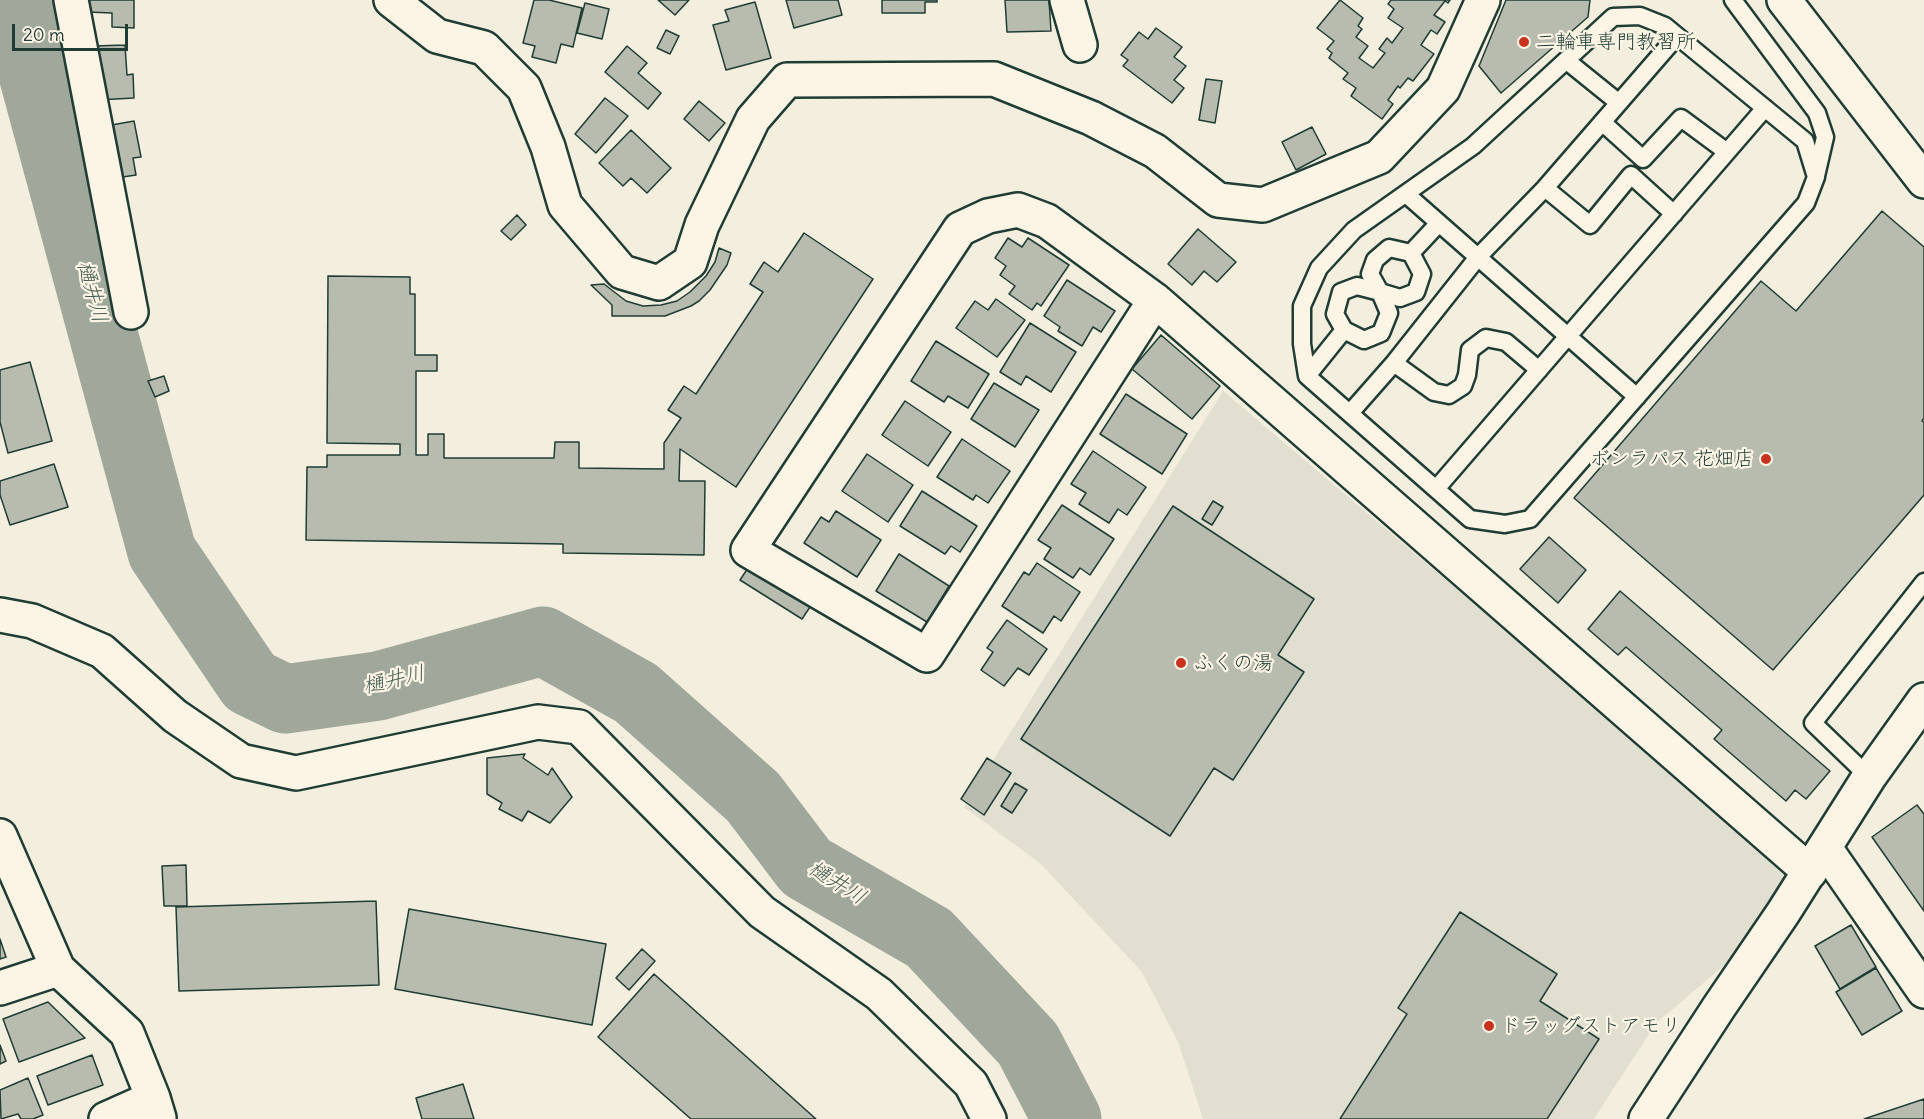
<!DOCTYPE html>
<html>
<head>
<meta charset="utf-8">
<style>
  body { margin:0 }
  #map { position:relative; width:1924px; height:1119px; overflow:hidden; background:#f3eede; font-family:Delius,sans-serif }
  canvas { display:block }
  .scale { position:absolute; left:12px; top:24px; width:116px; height:27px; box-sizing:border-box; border:3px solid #1f3d34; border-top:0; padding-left:8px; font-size:18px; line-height:21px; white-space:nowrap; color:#1f3d34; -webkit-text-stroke:4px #fcf5e5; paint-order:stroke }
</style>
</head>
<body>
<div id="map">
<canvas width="1924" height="1119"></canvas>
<div class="scale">20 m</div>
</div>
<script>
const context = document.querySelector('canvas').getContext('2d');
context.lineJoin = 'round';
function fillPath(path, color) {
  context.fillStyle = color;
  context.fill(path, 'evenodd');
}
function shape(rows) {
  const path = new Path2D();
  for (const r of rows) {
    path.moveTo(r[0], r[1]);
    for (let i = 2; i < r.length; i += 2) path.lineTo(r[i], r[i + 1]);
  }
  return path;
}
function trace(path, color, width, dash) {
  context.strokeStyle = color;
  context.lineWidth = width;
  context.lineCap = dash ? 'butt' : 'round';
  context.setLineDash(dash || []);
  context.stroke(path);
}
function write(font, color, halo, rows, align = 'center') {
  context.font = font + ' Delius,"Klee One",sans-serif';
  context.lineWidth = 4.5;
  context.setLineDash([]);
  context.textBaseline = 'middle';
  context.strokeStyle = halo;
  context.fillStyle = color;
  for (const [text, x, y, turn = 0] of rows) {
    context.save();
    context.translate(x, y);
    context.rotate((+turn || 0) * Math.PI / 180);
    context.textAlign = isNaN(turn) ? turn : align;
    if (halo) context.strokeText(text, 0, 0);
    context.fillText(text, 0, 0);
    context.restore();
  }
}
fillPath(shape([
  [1223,391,1790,871,1739,953,1656,1023,1594,1119,1203,1119,1179,1044,1142,972,1041,864,964,807]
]), '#e1dfd0');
trace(shape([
  [22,0,27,52,162,552,250,682,285,699,378,686,543,641,636,693,753,797,806,867,929,938,1028,1044,1067,1119]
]), '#a0a89b', 69);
const building = shape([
  [88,0,134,0,134,28,112,27,112,13,88,12,88,0],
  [534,0,549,0,582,8,573,47,561,44,556,63,532,57,535,46,523,43,534,0],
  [658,0,689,0,675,15,658,0],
  [786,0,838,0,842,15,794,28,786,0],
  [882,0,937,0,937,2,925,2,925,13,882,13,882,0],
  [1005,0,1049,0,1051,31,1007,32,1005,0],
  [1340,0,1363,18,1358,26,1362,29,1356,37,1368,46,1359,58,1373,68,1385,53,1379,49,1387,38,1392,43,1403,28,1388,18,1394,9,1388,4,1391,0,1450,0,1448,3,1445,1,1434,15,1445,22,1437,34,1431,30,1421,45,1434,54,1413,81,1408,78,1400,88,1398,86,1388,100,1393,104,1382,119,1351,96,1356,88,1343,79,1348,73,1329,58,1332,53,1327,49,1334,41,1317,28,1340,0],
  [1506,0,1590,0,1588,17,1501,93,1479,66,1506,0],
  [755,2,771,58,726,70,713,25,729,21,725,10,755,2],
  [585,3,609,9,602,39,577,33,585,3],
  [1156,28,1182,47,1174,57,1186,66,1174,80,1184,88,1172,103,1123,66,1128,60,1121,55,1139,32,1148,39,1156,28],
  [666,30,679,36,670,54,657,48,666,30],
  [125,45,127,75,133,74,134,98,97,100,94,46,125,45],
  [627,46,647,63,638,73,661,93,648,109,605,72,627,46],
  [1206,79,1222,81,1215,123,1199,120,1206,79],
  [605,98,628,116,596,153,575,134,605,98],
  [699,101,725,123,709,141,684,119,699,101],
  [134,121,141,157,133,158,136,175,116,178,106,126,134,121],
  [1312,127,1326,154,1296,170,1282,142,1312,127],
  [631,130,671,168,647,193,631,178,623,186,599,163,631,130],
  [1882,211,1924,247,1924,418,1922,421,1924,422,1924,495,1773,670,1574,498,1761,281,1796,311,1882,211],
  [517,215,526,225,511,240,501,231,517,215],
  [1198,229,1236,262,1217,282,1204,271,1192,285,1168,264,1198,229],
  [804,233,873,279,736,487,680,449,679,481,705,481,704,555,563,553,563,544,306,540,307,467,327,467,327,455,400,455,400,444,327,443,328,276,410,277,410,294,415,294,415,355,437,355,437,371,416,371,416,455,428,455,428,434,444,434,444,458,554,458,555,442,579,442,579,468,664,469,664,443,681,418,668,410,684,386,696,394,763,292,750,284,764,262,778,272,804,233],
  [1008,238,1022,247,1028,238,1069,265,1041,306,1037,303,1032,310,1009,294,1015,286,1000,275,1006,266,995,258,1008,238],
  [719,248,731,253,727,265,710,290,699,301,691,306,665,316,612,316,612,305,591,285,604,284,626,301,643,306,661,305,677,301,690,292,706,276,715,262,719,248],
  [1067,280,1115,311,1101,332,1093,327,1082,346,1058,331,1060,327,1044,316,1067,280],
  [996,299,1025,320,997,357,956,328,975,301,988,310,996,299],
  [1030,323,1076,352,1051,392,1026,376,1021,385,1000,372,1030,323],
  [1161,335,1220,386,1192,419,1132,369,1161,335],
  [936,341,989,374,968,408,948,396,944,402,911,381,936,341],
  [30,362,52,441,8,453,0,422,0,370,30,362],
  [164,376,169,391,155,397,148,381,164,376],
  [994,383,1039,410,1015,447,971,419,994,383],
  [1126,394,1187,434,1162,474,1100,434,1126,394],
  [905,401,951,432,928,466,882,435,905,401],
  [962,439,1010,471,988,503,976,495,973,500,937,477,962,439],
  [1093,451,1146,487,1127,515,1118,509,1109,523,1079,504,1086,493,1071,484,1093,451],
  [867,454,913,485,888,522,842,491,867,454],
  [54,464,68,507,10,525,0,495,0,481,54,464],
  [922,491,977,526,960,552,951,546,945,554,900,526,922,491],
  [1213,501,1223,507,1212,525,1202,519,1213,501],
  [1062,505,1114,539,1090,575,1080,568,1073,578,1044,559,1051,548,1038,540,1062,505],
  [1173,506,1314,599,1278,655,1304,672,1233,780,1214,768,1170,836,1021,739,1173,506],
  [836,511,881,540,857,577,804,543,821,517,829,522,836,511],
  [1549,537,1586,570,1558,603,1520,569,1549,537],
  [899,554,949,586,927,622,876,591,899,554],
  [1037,563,1080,592,1061,621,1054,616,1043,633,1002,606,1024,572,1029,575,1037,563],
  [748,568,810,607,802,619,740,580,748,568],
  [1620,591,1830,771,1806,799,1795,790,1786,801,1714,739,1722,730,1626,647,1618,655,1588,629,1620,591],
  [1007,620,1047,649,1029,675,1018,668,1004,686,981,670,993,652,987,648,1007,620],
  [525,754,523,758,548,775,552,768,572,797,550,823,528,811,522,821,499,809,502,803,487,794,487,758,525,754],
  [987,758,1011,773,984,815,961,799,987,758],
  [1015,783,1027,790,1012,813,1001,806,1015,783],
  [1917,805,1924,814,1924,911,1872,837,1917,805],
  [186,865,187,906,164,906,162,866,186,865],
  [376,901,379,985,179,991,176,907,376,901],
  [409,909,606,944,592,1025,395,989,409,909],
  [1460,912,1557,974,1540,1001,1599,1039,1547,1119,1340,1119,1407,1014,1398,1008,1460,912],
  [1851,925,1876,967,1840,989,1815,946,1851,925],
  [0,939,6,957,0,959,0,939],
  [642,949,655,961,629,990,616,978,642,949],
  [1876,968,1902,1011,1862,1035,1836,992,1876,968],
  [654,974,816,1119,691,1119,598,1037,654,974],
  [48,1002,85,1038,19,1062,3,1019,48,1002],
  [0,1045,6,1061,0,1064,0,1045],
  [92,1055,103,1085,48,1105,37,1076,92,1055],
  [28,1078,43,1115,33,1119,21,1119,18,1114,1,1119,0,1090,28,1078],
  [463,1084,474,1119,422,1119,416,1098,463,1084],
  [1924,1099,1924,1119,1864,1119,1924,1099]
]);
fillPath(building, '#b8bcae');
trace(building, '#1f3d34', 1.5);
const lane = shape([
  [1733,0,1817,113,1825,137,1816,176],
  [1640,16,1665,26,1805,141,1816,177,1806,203,1530,519,1505,524,1470,519,1307,376,1302,344,1302,306,1319,268,1354,230,1473,146,1613,17,1640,16],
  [1567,61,1619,103],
  [1602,122,1643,159,1681,118,1727,152],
  [1545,188,1590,225,1631,175,1674,214],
  [1406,194,1637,397],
  [1411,253,1389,248,1375,260,1370,274,1380,292,1400,298,1416,292,1422,274,1411,253,1439,223],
  [1394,363,1434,392,1449,395,1463,386,1467,375,1470,350,1486,338,1506,342,1539,370],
  [1307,376,1344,330,1364,340,1381,333,1389,313,1380,292,1357,286,1341,292,1335,314,1344,330],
  [1350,413,1394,363,1478,257,1545,188,1677,36],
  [1436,489,1765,108],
  [1869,777,1813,723,1924,582]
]);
const street = shape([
  [71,0,131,312],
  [391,0,437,36,484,48,524,88,548,147,565,205,622,272,659,283,690,262,702,225,753,119,787,80,994,79,1091,118,1155,151,1218,200,1263,205,1379,157,1443,89,1483,0],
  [1067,0,1080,45],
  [1784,0,1924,181],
  [1155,300,927,655,748,550,960,229,988,216,1018,210,1047,221,1155,300,1810,872],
  [0,615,32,621,102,651,175,716,241,761,296,773,538,722,579,727,762,912,879,994,971,1084,989,1119],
  [0,836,58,969,127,1033,153,1098],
  [1825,848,1924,991],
  [0,988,58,969],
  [106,1119,153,1098,159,1118]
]);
const secondary = shape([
  [1646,1119,1719,1007,1783,913,1869,777,1924,700]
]);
trace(lane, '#1f3d34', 21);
trace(street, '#1f3d34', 38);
trace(secondary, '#1f3d34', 38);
trace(lane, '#fcf5e5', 16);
trace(street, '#fcf5e5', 33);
trace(secondary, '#fcf5e5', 33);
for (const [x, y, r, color] of [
  [1524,42,6,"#c8321e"],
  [1766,459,6,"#c8321e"],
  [1181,663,6,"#c8321e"],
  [1489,1026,6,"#c8321e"]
]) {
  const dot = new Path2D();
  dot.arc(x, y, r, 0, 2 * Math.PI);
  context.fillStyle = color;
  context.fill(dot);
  trace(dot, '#fcf5e5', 2);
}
write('20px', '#1f3d34', '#fcf5e5', [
  ["二輪車専門教習所",1536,42],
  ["ボンラパス 花畑店",1754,459,"right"],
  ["ふくの湯",1193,663],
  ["ドラッグストアモリ",1501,1026]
], 'left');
write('italic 21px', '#465d53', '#fcf5e5', [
  ["樋井川",92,292,75],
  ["樋井川",394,680,-13],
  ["樋井川",837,883,32]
]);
</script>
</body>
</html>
